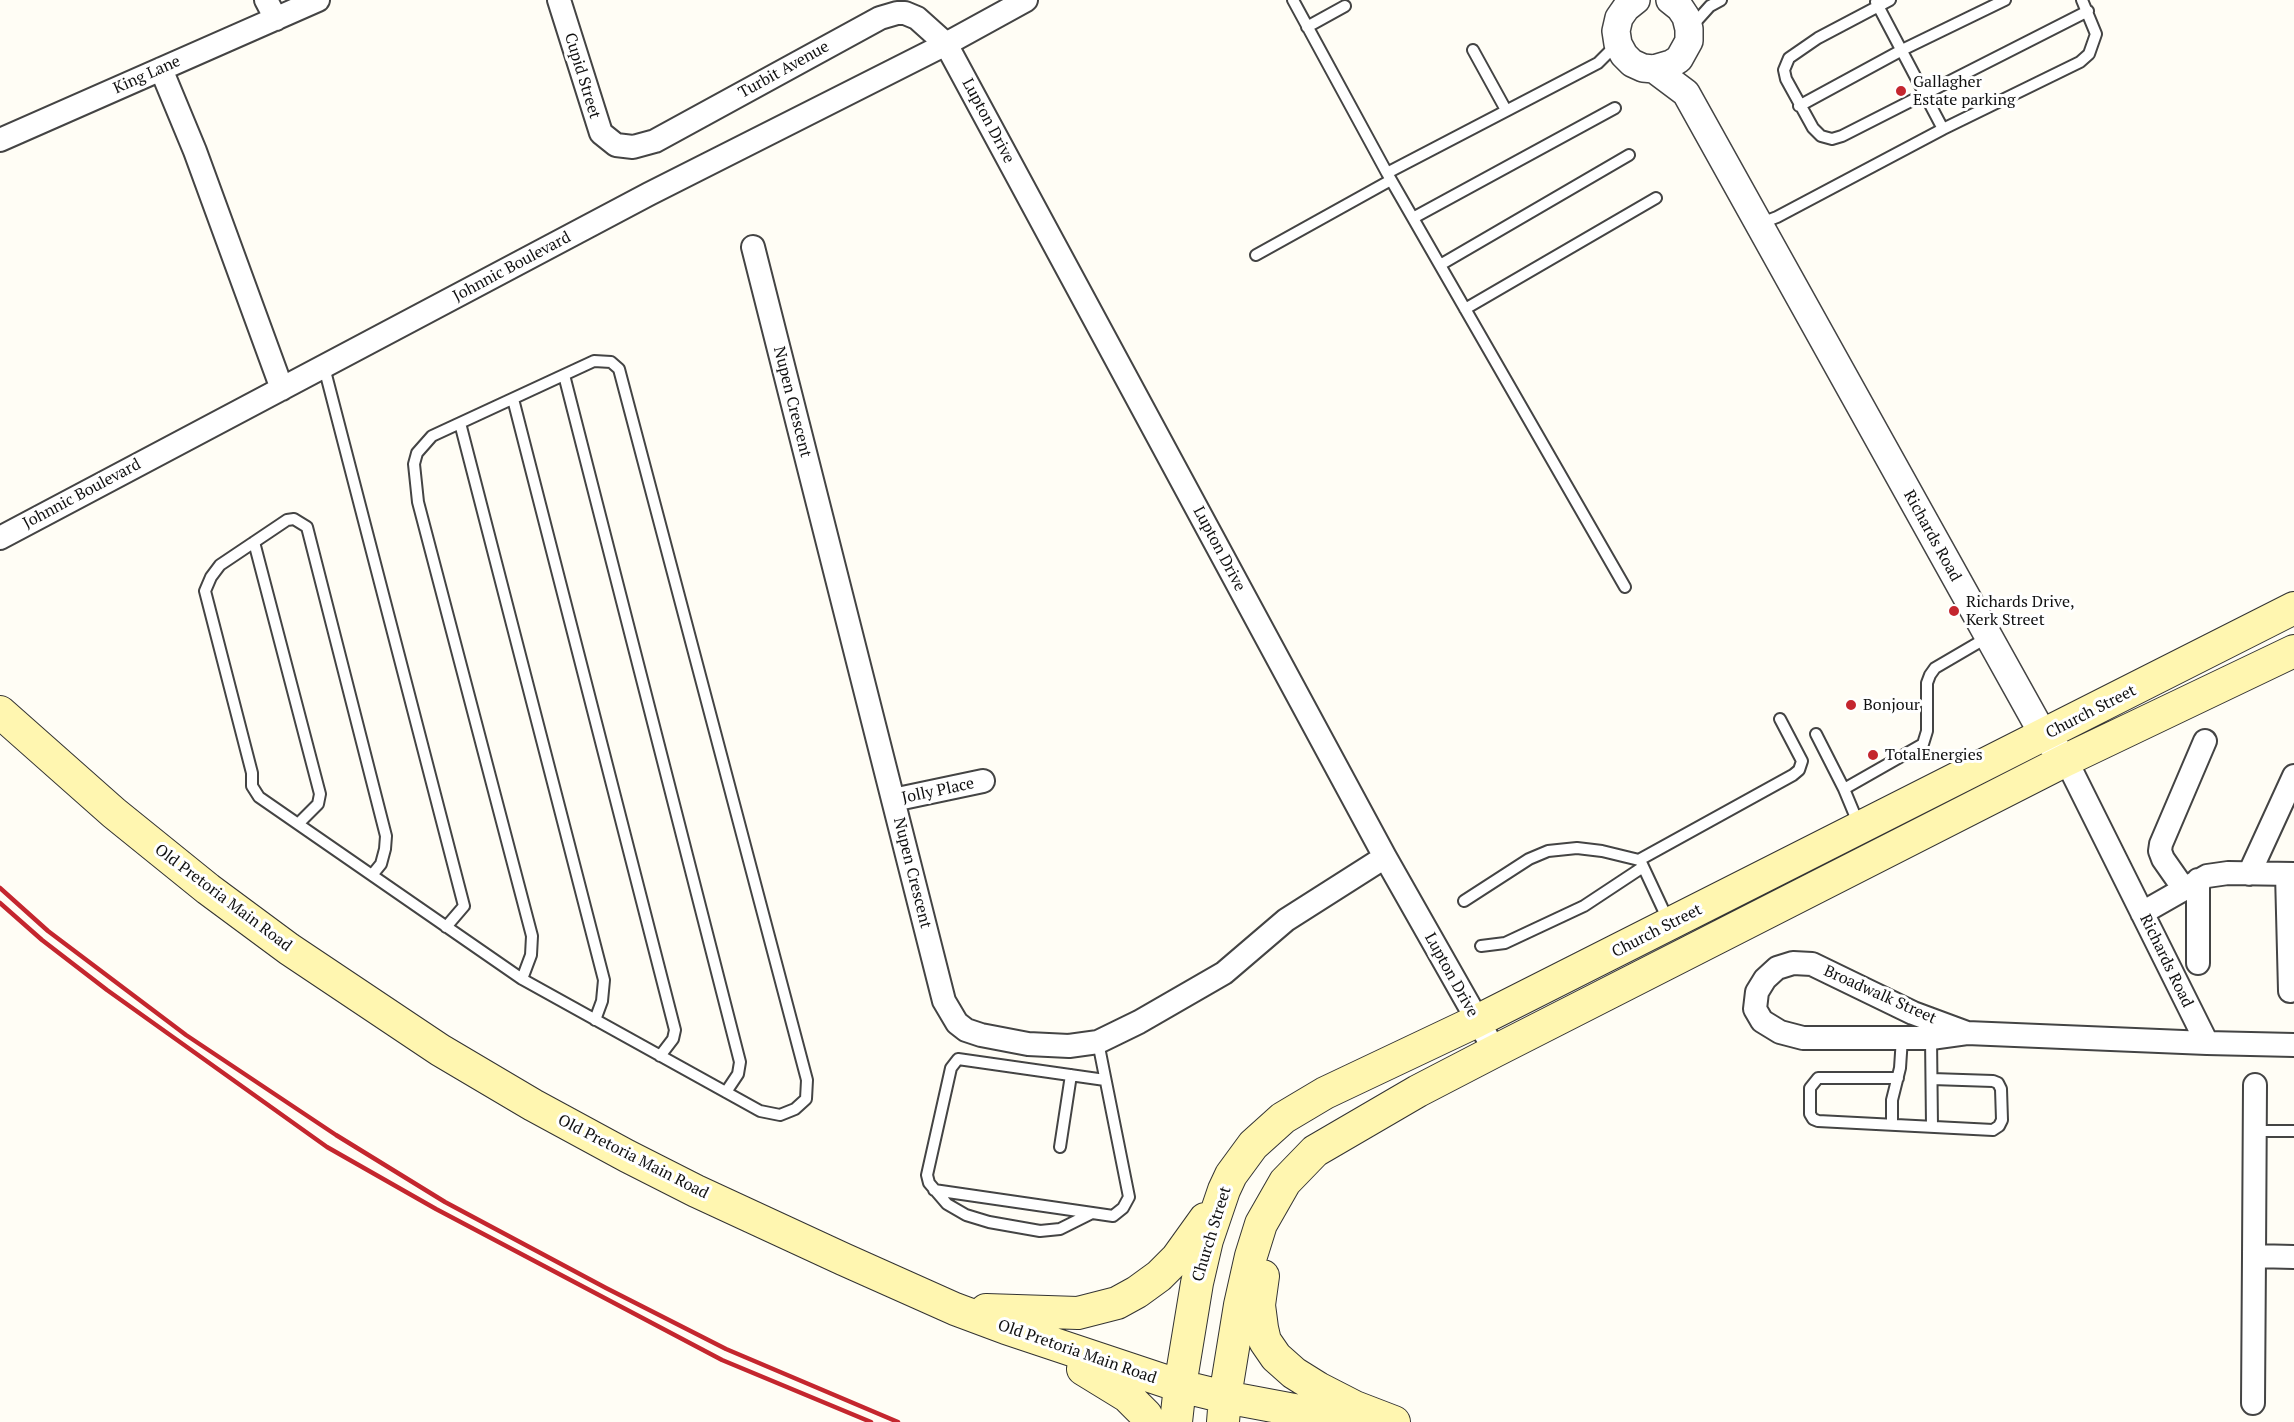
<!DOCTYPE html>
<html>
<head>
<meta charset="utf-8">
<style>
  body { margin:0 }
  canvas { display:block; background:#fffdf5 }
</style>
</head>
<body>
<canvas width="2294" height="1422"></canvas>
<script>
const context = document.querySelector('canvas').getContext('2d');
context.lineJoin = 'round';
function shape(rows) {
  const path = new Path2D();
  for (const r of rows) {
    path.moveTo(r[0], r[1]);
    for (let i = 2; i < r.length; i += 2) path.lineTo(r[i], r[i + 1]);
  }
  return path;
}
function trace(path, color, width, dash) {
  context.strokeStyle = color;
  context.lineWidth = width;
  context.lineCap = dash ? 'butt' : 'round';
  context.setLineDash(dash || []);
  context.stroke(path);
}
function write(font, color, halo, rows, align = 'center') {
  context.font = font + ' "PT Serif",serif';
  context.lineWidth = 6;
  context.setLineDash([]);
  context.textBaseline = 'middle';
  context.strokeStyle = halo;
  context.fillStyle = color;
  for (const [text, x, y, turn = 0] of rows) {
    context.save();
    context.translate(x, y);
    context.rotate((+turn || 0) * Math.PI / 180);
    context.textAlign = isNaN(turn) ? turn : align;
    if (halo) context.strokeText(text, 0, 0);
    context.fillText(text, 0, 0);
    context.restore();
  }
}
const service = shape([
  [1293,0,1387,173,1625,587],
  [1890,0,1818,38,1789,58,1784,70,1786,79,1813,128,1821,136,1832,139,1842,136,2088,11],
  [1876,2,1943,129],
  [1692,26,1710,6,1721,0],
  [1307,27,1345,6],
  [1473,50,1506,110],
  [1799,106,1902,50,2005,0],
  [1387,173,1598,63,1616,45],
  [1413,218,1615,108],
  [1759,224,1777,217,1943,129,2080,62,2089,54,2096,34,2082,0],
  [1256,255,1391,180],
  [1440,265,1629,155],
  [1465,309,1656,198],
  [324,367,464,906,446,927],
  [564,375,740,1062,738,1074,726,1092],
  [513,399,675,1030,673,1039,660,1056],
  [460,423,604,980,602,1001,595,1020],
  [254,542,320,794,318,804,298,824],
  [1816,734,1844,789,1859,825],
  [1844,789,1923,744,1927,731,1927,683,1930,675,1935,668,1988,637],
  [1640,860,1669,922],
  [372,875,381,864,385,849,386,836,307,527,294,519,287,520,220,565,211,577,205,591,252,773,252,786,259,797,298,824,522,979,760,1111,780,1115,795,1109,806,1099,807,1080,619,369,611,362,594,361,432,436,417,453,414,464,418,502,532,936,531,955,522,979],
  [1464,901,1529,859,1548,851,1577,848,1602,851,1639,860,1793,775,1799,770,1802,761,1780,719],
  [1481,946,1505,943,1584,906,1643,867],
  [1931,1038,1932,1126],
  [1898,1078,1818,1078,1810,1088,1810,1114,1813,1119,1818,1121,1993,1130,1999,1126,2002,1120,2001,1089,1998,1083,1993,1081,1932,1079],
  [1892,1125,1892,1100,1900,1068,1902,1038],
  [2255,1131,2294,1131],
  [1060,1147,1071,1075],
  [934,1190,1113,1216,1123,1208,1129,1197,1098,1042],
  [1092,1213,1060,1229,1040,1231,989,1222,966,1215,947,1204,929,1183,927,1175,951,1068,958,1059,1105,1080]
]);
const minor = shape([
  [266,0,276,19],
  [559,0,601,133,616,145,633,147,655,141,880,18,897,13,905,13,917,18,946,44,1385,857,1495,1051],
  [161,69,195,151,282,389],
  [0,140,318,0],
  [753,247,944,1001,957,1023,966,1030,981,1035,1028,1044,1069,1046,1098,1042,1139,1022,1224,973,1286,920,1385,857],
  [0,538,649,194,946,44,1026,0],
  [2066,760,2207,1043],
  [893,800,983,781],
  [2249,874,2294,776],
  [2287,874,2290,991],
  [2198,880,2198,963],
  [2184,889,2163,859,2160,851,2161,844,2205,741],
  [2142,913,2207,876,2228,873,2294,874],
  [1967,1033,1913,1013,1812,964,1793,963,1777,968,1765,979,1757,992,1755,1009,1762,1021,1780,1032,1803,1038,1931,1038,1967,1033,2207,1043,2294,1045],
  [2254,1256,2255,1085],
  [2253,1403,2254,1256,2294,1257]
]);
const tertiary = shape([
  [1636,0,1626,8,1619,18,1616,31,1618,44,1624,55,1632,63,1643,68,1654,69,1671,64,1679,59,1689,41,1689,29,1686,17,1680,8,1670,0],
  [1654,69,1686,93,2044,736,2057,750]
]);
const secondary = shape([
  [0,712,114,813,208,889,289,949,440,1050,533,1105,627,1156,696,1191,843,1259,955,1309,1006,1328,1180,1386,1225,1397,1358,1422],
  [1263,1276,1259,1305,1262,1328,1265,1341,1276,1357,1294,1373,1318,1388,1355,1407,1394,1422],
  [986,1310,1078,1313,1117,1303,1137,1292,1159,1276,1177,1258,1205,1219],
  [1083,1369,1127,1396,1146,1415,1149,1422],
  [1176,1422,1180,1386,1197,1283,1207,1240,1224,1190,1231,1175,1253,1145,1283,1118,1325,1093,1477,1021,2294,608],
  [1223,1422,1225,1397,1240,1305,1251,1256,1261,1224,1285,1182,1315,1151,1418,1091,1495,1051,2066,760,2294,651]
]);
trace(service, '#444', 14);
trace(minor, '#444', 26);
trace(tertiary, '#444', 30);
trace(secondary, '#333', 34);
trace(service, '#fff', 10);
trace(minor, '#fff', 22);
trace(tertiary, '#fff', 27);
trace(secondary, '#fff6b0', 32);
trace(shape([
  [0,888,48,931,186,1035,336,1135,445,1202,606,1288,726,1349,898,1422],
  [0,903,42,940,107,990,327,1147,436,1209,722,1360,871,1422]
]), '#c4262e', 4.5);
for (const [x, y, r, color] of [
  [1901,91,6,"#c4262e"],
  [1954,611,6,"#c4262e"],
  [1851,705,6,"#c4262e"],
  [1873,755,6,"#c4262e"]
]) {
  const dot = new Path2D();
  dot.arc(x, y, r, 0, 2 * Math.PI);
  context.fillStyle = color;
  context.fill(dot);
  trace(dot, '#fff', 2);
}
write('16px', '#111', '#fff', [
  ["Turbit Avenue",784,70,-29],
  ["King Lane",147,75,-24],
  ["Cupid Street",582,76,73],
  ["Lupton Drive",988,121,62],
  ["Johnnic Boulevard",512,267,-28],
  ["Nupen Crescent",792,402,76],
  ["Johnnic Boulevard",82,494,-28],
  ["Richards Road",1932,536,61],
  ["Lupton Drive",1219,549,62],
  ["Church Street",2091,712,-27],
  ["Jolly Place",938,791,-12],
  ["Nupen Crescent",912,873,76],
  ["Old Pretoria Main Road",223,898,37],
  ["Church Street",1657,931,-27],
  ["Richards Road",2166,961,64],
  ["Lupton Drive",1451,975,61],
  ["Broadwalk Street",1880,995,24],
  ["Old Pretoria Main Road",633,1157,27],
  ["Church Street",1212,1234,-73],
  ["Old Pretoria Main Road",1077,1352,19]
]);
write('16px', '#111', '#fff', [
  ["Gallagher",1913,82],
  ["Estate parking",1913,100],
  ["Richards Drive,",1966,602],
  ["Kerk Street",1966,620],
  ["Bonjour",1863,705],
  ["TotalEnergies",1885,755]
], 'left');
</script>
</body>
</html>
